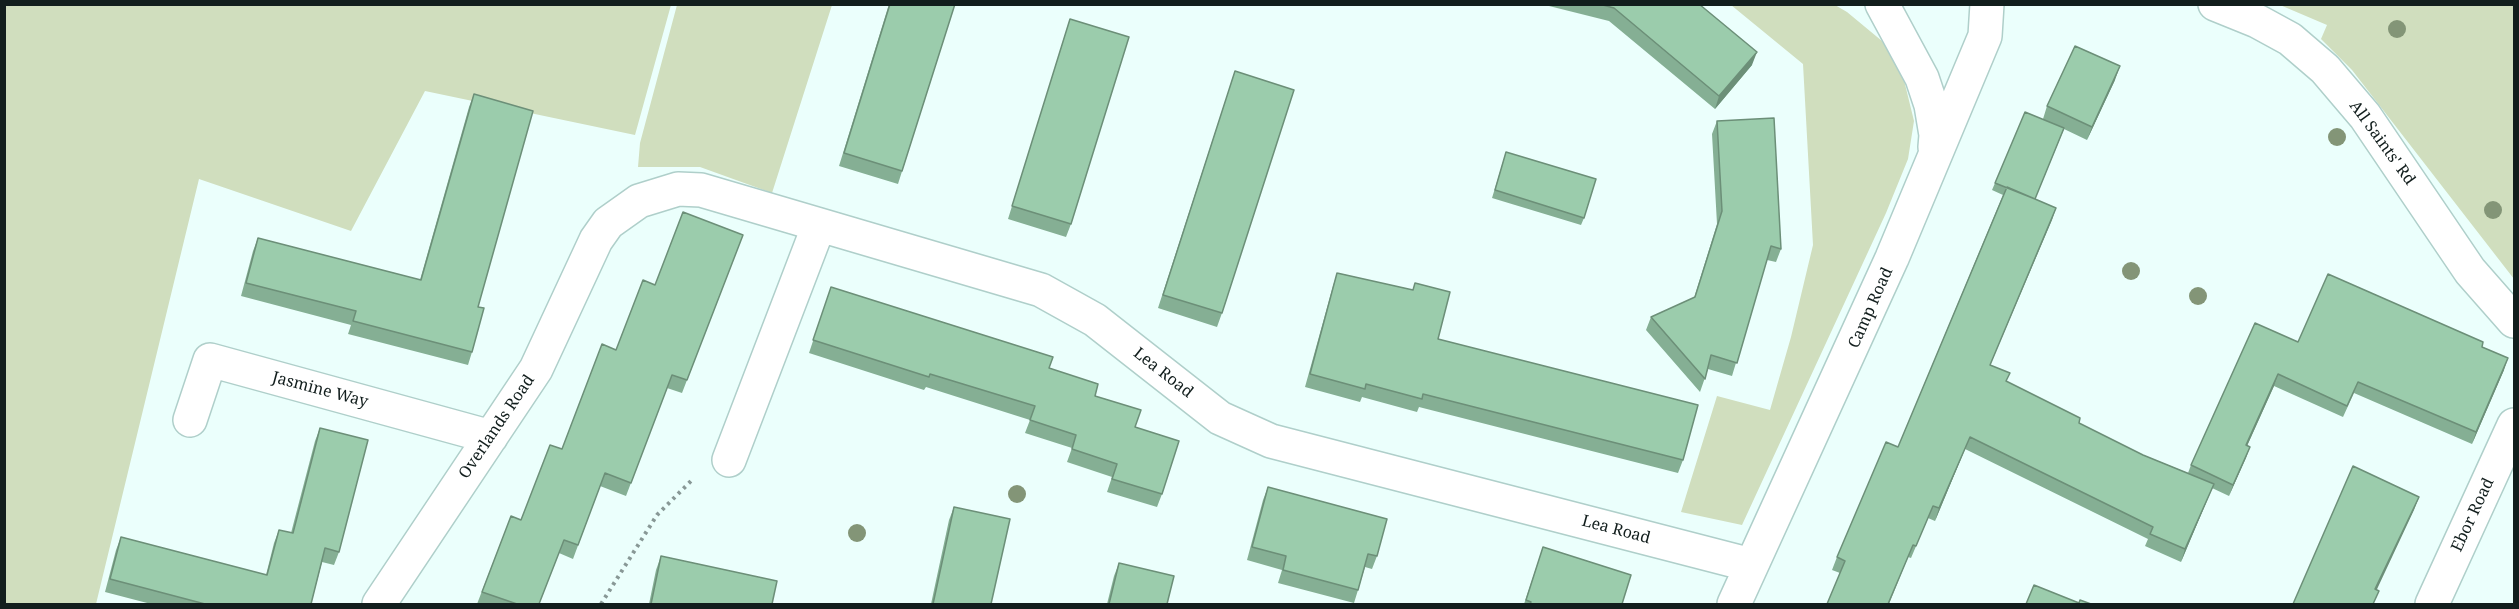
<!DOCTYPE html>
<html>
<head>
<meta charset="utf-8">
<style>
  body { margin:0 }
  #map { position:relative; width:2519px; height:609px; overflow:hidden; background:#ebfffc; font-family:"Noto Serif",serif }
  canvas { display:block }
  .frame { position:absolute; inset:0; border:6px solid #121e1d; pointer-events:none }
</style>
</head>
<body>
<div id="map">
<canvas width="2519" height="609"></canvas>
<div class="frame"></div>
</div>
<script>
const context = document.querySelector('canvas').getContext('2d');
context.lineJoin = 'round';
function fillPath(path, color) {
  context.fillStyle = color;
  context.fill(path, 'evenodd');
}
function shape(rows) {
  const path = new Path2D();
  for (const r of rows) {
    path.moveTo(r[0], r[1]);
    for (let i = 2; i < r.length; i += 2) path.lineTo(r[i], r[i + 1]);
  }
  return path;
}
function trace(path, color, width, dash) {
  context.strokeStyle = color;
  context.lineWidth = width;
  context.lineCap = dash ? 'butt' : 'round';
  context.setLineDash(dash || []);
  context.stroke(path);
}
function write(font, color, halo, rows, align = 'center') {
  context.font = font + ' "Noto Serif",serif';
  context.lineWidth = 6;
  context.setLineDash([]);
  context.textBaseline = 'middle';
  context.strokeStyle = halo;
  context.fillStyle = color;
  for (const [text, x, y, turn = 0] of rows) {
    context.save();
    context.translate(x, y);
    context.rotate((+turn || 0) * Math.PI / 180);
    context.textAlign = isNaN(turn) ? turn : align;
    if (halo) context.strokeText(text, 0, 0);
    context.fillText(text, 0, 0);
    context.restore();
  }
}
fillPath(shape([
  [4,5,671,5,635,135,425,91,351,231,199,179,96,604,5,604],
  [677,5,832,5,772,193,700,167,638,167,640,143],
  [1731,5,1835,5,1847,12,1882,41,1903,76,1914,121,1908,159,1886,213,1742,525,1681,512,1717,396,1770,410,1791,337,1813,245,1803,64],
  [2280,5,2514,5,2514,279,2352,70,2321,39,2327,25]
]), '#d0debe');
const minor = shape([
  [1882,4,1922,78,1931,105,1936,135,1935,147],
  [2215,4,2257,21,2290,39,2325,69,2365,116,2470,271,2514,321],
  [190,420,210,360,491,437],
  [729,460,819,225],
  [379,604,536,369,596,240,608,223,639,201,678,189,701,190,1041,290,1095,320,1220,418,1271,441,1751,565],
  [1734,604,1892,258,1985,36,1987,4],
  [2432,604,2514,425]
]);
trace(minor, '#afcfca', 36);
trace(shape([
  [601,604,657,515,694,478]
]), '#889896', 4, [3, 4.5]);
trace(minor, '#fff', 33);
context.fillStyle = '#839577';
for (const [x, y] of [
  [2397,29],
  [2337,137],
  [2493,210],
  [2131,271],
  [2198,296],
  [1017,494],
  [857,533]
]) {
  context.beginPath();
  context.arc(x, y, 9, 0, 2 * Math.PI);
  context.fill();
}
fillPath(shape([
  [889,4,955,4,898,184,839,166],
  [1541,4,1699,4,1752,65,1715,109,1609,21],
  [1070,19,1071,224,1066,237,1008,219],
  [1235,71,1222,313,1217,327,1158,308],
  [2115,80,2087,140,2064,129,2035,199,2056,208,1990,365,2006,381,2079,423,2143,455,2188,473,2191,465,2298,342,2482,347,2504,370,2472,444,2354,393,2343,417,2274,386,2247,446,2250,447,2229,496,2212,488,2181,562,2145,546,2148,539,1965,449,1935,521,1928,518,1911,558,1908,557,1889,604,1827,604,1840,573,1832,570,1837,557,1898,447,2003,195,1992,190,1995,183,2043,119,2047,106],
  [474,94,478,307,472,352,468,365,348,334,351,325,241,296,253,251,258,238,420,280,469,107],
  [1717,121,1781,249,1776,262,1767,260,1732,376,1708,369,1700,392,1646,330,1651,317,1694,298,1717,224,1712,134],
  [1506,152,1584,218,1581,225,1492,198],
  [743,235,682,393,667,388,626,496,600,486,573,559,559,553,539,604,477,604,511,516,521,520,562,449,616,350,655,285],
  [1337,273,1413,290,1415,283,1438,339,1683,460,1678,473,1419,407,1417,412,1362,397,1360,402,1305,387,1333,286],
  [831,287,1049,368,1095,396,1135,427,1162,494,1157,507,1107,492,1112,477,1067,462,1072,448,1025,433,1030,420,926,387,924,390,809,353],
  [320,428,339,552,334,565,322,562,311,604,151,604,105,592,116,550,121,537,266,575,274,543,279,530,291,533,315,441],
  [1268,487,1377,556,1372,569,1365,567,1358,590,1354,603,1278,583,1282,570,1247,560,1263,500],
  [954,507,991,604,931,604,949,520],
  [1543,547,1622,604,1524,604],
  [661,556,772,604,649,604,656,570],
  [1119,563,1167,604,1107,604,1114,576]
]), '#85af94');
fillPath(shape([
  [1757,52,1752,65,1715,109,1719,96],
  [2120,66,2115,80,2087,140,2092,127],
  [2056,208,2052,220,1985,377,1990,365],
  [2508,358,2504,370,2472,444,2476,432],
  [2278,374,2274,386,2242,457,2246,445],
  [1970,437,1935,521,1939,508],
  [2250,447,2246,458,2229,496,2233,485],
  [2214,484,2209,496,2181,562,2185,549],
  [2419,497,2414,510,2371,602,2375,589]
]), '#6c8f78');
const building = shape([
  [890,4,955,4,902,171,844,153,890,4],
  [1599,4,1699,4,1757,52,1719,96,1614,8,1599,4],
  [1070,19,1129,37,1071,224,1012,206,1070,19],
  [2075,46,2120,66,2092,127,2047,106,2075,46],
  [1235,71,1294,90,1222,313,1163,295,1235,71],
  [474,94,533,111,478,307,484,308,472,352,353,321,356,311,246,283,258,238,421,280,474,94],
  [2025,112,2064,128,2035,199,1995,183,2025,112],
  [1774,118,1781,249,1771,246,1737,363,1711,355,1705,379,1651,317,1695,297,1722,211,1717,121,1774,118],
  [1506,152,1596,179,1584,218,1495,190,1506,152],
  [2007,187,2056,208,1990,365,2010,373,2006,381,2080,418,2079,423,2143,455,2214,484,2185,549,2150,534,2153,527,1970,437,1939,508,1933,506,1916,546,1913,545,1888,604,1827,604,1845,561,1837,557,1886,442,1898,447,2007,187],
  [683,212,743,235,687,380,672,375,631,483,605,473,578,545,564,540,539,604,517,604,482,592,511,516,521,520,550,445,562,449,602,344,616,350,643,280,655,285,683,212],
  [1337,273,1413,290,1415,283,1450,292,1438,339,1698,405,1683,460,1423,394,1422,399,1366,384,1365,389,1310,374,1337,273],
  [2328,274,2483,342,2482,347,2508,358,2476,432,2358,382,2347,406,2278,374,2246,445,2250,447,2233,485,2191,465,2255,323,2298,342,2328,274],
  [831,287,1053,357,1049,368,1098,384,1095,396,1141,410,1135,427,1179,441,1162,494,1112,479,1117,464,1072,449,1076,435,1030,420,1035,406,930,374,929,377,813,340,831,287],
  [320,428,368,440,339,552,325,548,311,604,205,604,110,579,121,537,267,575,279,530,293,533,320,428],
  [2353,466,2419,497,2375,589,2379,591,2373,604,2293,604,2353,466],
  [1268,487,1387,519,1377,556,1368,554,1358,590,1283,570,1286,556,1252,547,1268,487],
  [954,507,1010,519,991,604,933,604,954,507],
  [1543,547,1631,575,1622,604,1530,604,1531,602,1526,600,1543,547],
  [661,556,777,581,772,604,651,604,661,556],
  [1119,563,1174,576,1167,604,1109,604,1119,563],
  [2034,585,2079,603,2080,600,2091,604,2026,604,2034,585]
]);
fillPath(building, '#9bccac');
trace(building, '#6c8f78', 1.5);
write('16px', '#121e1d', '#fff', [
  ["All Saints' Rd",2382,143,54],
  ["Camp Road",1871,308,-66],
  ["Lea Road",1163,373,38],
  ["Jasmine Way",320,390,15],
  ["Overlands Road",497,427,-56],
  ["Ebor Road",2473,515,-65],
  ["Lea Road",1616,530,15]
]);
</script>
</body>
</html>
